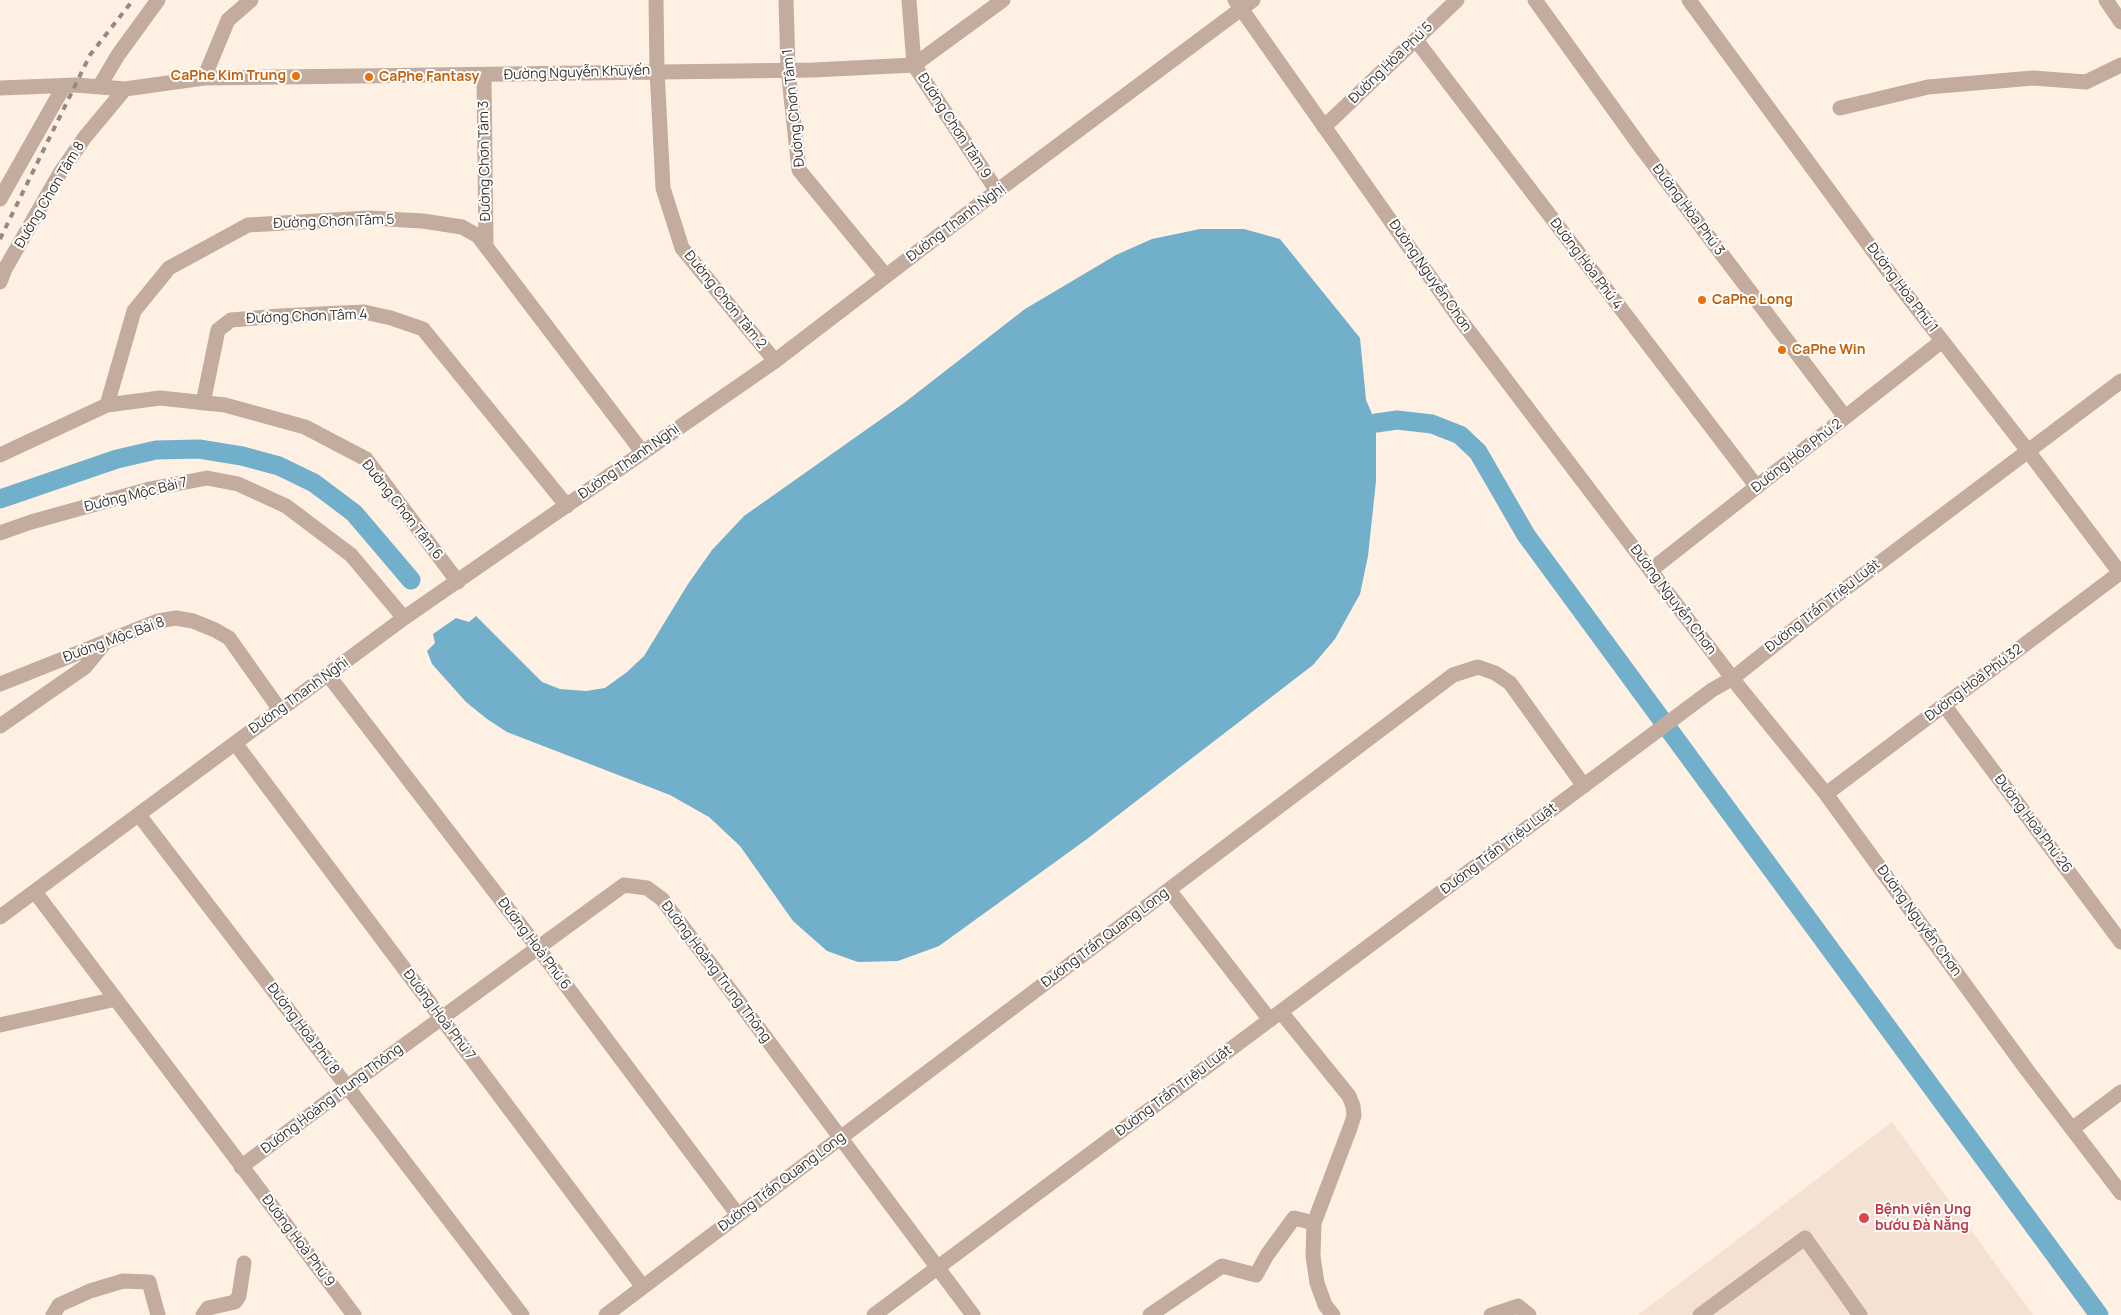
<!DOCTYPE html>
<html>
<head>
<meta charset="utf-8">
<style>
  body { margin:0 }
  canvas { display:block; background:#fef0e3 }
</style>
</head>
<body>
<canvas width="2121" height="1315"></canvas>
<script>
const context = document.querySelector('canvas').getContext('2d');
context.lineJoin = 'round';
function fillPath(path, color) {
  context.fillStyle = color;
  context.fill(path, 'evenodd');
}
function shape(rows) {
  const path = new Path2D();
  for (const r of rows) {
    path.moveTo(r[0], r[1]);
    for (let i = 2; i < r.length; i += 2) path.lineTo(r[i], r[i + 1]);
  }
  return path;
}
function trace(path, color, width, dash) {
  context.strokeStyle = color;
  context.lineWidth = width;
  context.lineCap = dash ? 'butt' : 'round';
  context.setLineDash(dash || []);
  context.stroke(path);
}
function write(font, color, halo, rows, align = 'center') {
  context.font = font + ' Manrope,sans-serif';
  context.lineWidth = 4;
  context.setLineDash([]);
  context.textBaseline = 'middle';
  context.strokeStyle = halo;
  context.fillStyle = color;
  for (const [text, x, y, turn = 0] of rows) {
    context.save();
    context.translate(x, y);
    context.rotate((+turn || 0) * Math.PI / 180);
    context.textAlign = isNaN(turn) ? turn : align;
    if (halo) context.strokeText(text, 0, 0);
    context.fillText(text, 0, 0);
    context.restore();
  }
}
fillPath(shape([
  [1892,1122,2033,1315,1638,1315]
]), '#f4e1d2');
fillPath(shape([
  [1200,229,1244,229,1280,239,1360,338,1366,400,1376,423,1376,481,1368,556,1360,594,1335,639,1313,665,1087,839,939,946,898,961,858,962,827,951,793,921,740,846,709,817,670,795,507,732,487,719,466,702,432,664,427,651,435,643,433,634,456,618,469,622,476,616,542,682,560,689,586,691,605,688,627,672,644,656,688,584,712,550,744,516,904,403,1025,309,1116,255,1152,239]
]), '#72afcb');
trace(shape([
  [1376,423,1397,420,1432,424,1460,435,1478,452,1526,535,2099,1315],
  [0,499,117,459,156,450,199,449,242,456,279,466,314,483,354,513,411,580]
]), '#72afcb', 19);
trace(shape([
  [656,0,657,70,663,188,682,248,775,361],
  [786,0,788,69,799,170,886,276],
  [909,0,914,65,997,191],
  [1235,0,1459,318,1739,687,1826,794,2027,1070,2121,1193],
  [1535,0,1643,150,1845,417],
  [1689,0,1891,275,2028,451,2120,573],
  [2106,0,2121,22],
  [1416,40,1757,487],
  [914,65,1003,0],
  [484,75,486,247],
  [204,78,228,20,251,0],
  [99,87,118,55,158,0],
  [0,88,76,85,125,89,204,78,813,70,914,65],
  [1840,108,1928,87,2033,78,2086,82,2121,65],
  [1324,127,1457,0],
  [0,199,64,86],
  [0,282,5,269,60,173,85,137,125,89],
  [203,403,218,330,231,320,280,316,364,312,391,318,423,329,567,506],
  [107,405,134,311,169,268,248,225,369,218,423,221,462,227,478,236,643,453],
  [0,455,107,405,160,398,225,405,305,427,366,459,458,582],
  [0,533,31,522,150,489,207,478,238,484,286,506,351,555,404,618],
  [1651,570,1942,341],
  [328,675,538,948,738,1215],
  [0,684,158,621,176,618,193,621,215,630,229,638,280,710],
  [1944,705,2121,942],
  [0,726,85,667,104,644],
  [235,743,643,1287],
  [1826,794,2121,572],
  [139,815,522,1315],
  [1169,890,1270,1020],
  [35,892,354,1315],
  [0,917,404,618,775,361,997,191,1253,0],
  [1281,1012,1349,1096,1353,1106,1354,1116,1350,1128,1314,1223,1313,1256,1317,1283,1325,1305,1333,1315],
  [0,1025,116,999],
  [2072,1129,2121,1092],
  [241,1167,347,1087,624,885,647,888,662,899,973,1315],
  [53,1315,59,1305,90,1291,123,1281,149,1282,158,1315],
  [203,1315,208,1308,235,1302,239,1296,244,1263],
  [606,1315,1453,675,1478,667,1495,673,1510,683,1584,786],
  [874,1315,1712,690,1733,678,1837,595,2121,381],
  [1150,1315,1222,1266,1256,1275,1267,1255,1294,1218,1314,1223],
  [1491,1315,1518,1306,1529,1315],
  [1700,1315,1805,1238,1860,1315]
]), '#c3ab9d', 15);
trace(shape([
  [0,239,90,55,133,0]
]), '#938a81', 4, [6, 6]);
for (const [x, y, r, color] of [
  [296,76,5,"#e8710a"],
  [369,77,5,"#e8710a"],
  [1702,300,5,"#e8710a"],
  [1782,350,5,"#e8710a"],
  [1864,1218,6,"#e0444e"]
]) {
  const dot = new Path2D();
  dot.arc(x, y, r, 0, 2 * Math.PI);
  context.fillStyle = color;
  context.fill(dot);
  trace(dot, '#fff', 2);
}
write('14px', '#37322d', '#fff', [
  ["Đường Hòa Phú 5",1391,63,-44],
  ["Đường Nguyễn Khuyến",577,73,-2],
  ["Đường Chơn Tâm 1",794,108,-96],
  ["Đường Chơn Tâm 9",954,126,57],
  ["Đường Chơn Tâm 3",485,161,-91],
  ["Đường Chơn Tâm 8",50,195,-59],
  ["Đường Hòa Phú 3",1688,210,53],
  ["Đường Chơn Tâm 5",334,222,-2],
  ["Đường Thanh Nghị",956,223,-37],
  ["Đường Hòa Phú 4",1586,264,53],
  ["Đường Nguyễn Chơn",1430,276,55],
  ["Đường Hòa Phú 1",1902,288,53],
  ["Đường Chơn Tâm 2",725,300,51],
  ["Đường Chơn Tâm 4",307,317,-2],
  ["Đường Hòa Phú 2",1797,456,-38],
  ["Đường Thanh Nghị",629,462,-35],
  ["Đường Mộc Bài 7",136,495,-14],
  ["Đường Chơn Tâm 6",402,510,52],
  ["Đường Nguyễn Chơn",1673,600,53],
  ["Đường Trần Triệu Luật",1823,606,-38],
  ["Đường Mộc Bài 8",114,640,-20],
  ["Đường Hoà Phú 32",1974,683,-37],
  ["Đường Thanh Nghị",299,696,-36],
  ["Đường Hoà Phú 26",2033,824,53],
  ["Đường Trần Triệu Luật",1499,849,-37],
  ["Đường Nguyễn Chơn",1919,921,54],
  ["Đường Trần Quang Long",1105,938,-37],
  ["Đường Hoà Phú 6",534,944,53],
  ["Đường Hoàng Trung Thông",716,972,53],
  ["Đường Hoà Phú 7",439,1015,53],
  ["Đường Hoà Phú 8",303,1029,53],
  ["Đường Trần Triệu Luật",1174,1091,-37],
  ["Đường Hoàng Trung Thông",332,1099,-37],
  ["Đường Trần Quang Long",782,1182,-37],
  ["Đường Hoà Phú 9",298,1241,53]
]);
write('bold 14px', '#c56008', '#fff', [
  ["CaPhe Kim Trung",286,76,"right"],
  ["CaPhe Fantasy",379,77],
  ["CaPhe Long",1712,300],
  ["CaPhe Win",1792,350]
], 'left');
write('bold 14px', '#be3a42', '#fff', [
  ["Bệnh viện Ung",1875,1210],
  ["bướu Đà Nẵng",1875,1226]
], 'left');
</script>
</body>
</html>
